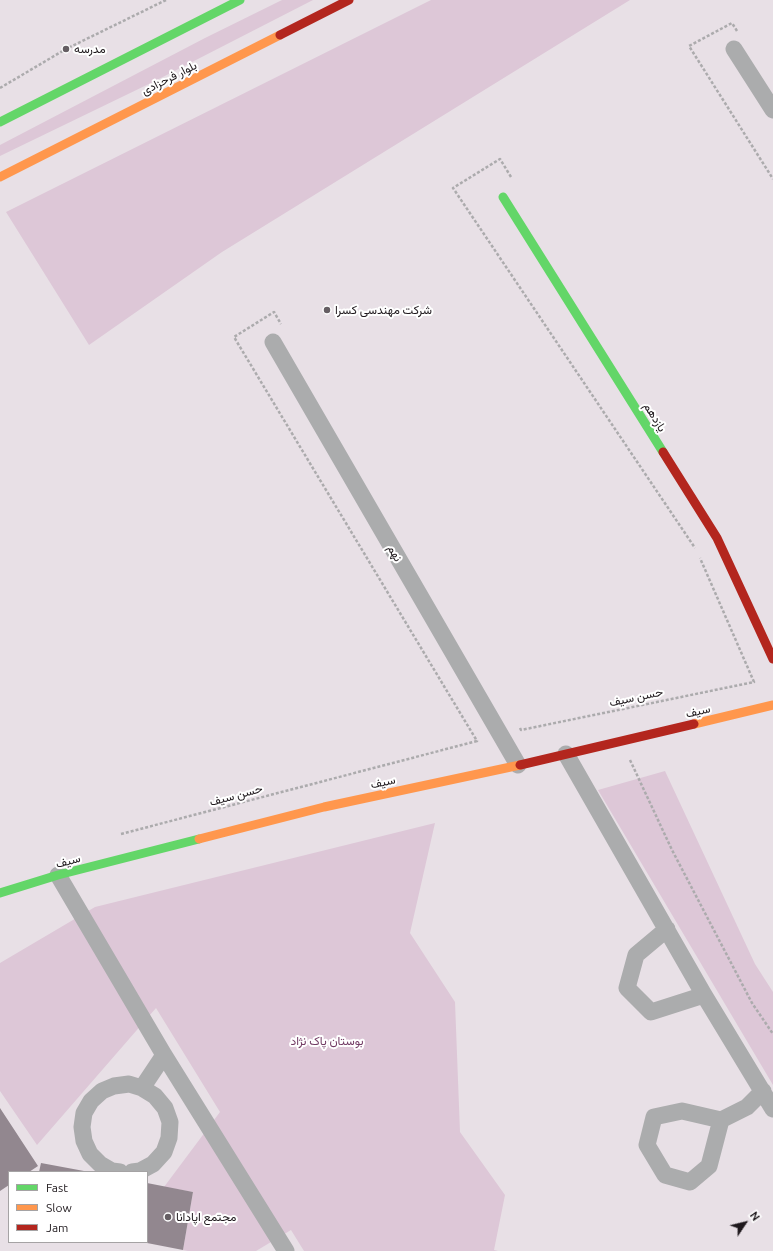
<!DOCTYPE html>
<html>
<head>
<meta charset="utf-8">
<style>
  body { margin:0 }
  #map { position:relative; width:773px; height:1251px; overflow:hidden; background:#e8e0e6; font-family:Ubuntu,sans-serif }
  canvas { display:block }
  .legend { position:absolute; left:8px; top:1171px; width:140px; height:72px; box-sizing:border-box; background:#fff; border:1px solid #a5a3a4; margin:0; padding:5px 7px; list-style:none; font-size:12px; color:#1e181c }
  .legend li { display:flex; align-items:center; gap:8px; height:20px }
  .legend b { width:20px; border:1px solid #a5a3a4 }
  .north { position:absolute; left:725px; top:1203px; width:40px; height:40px; -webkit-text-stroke:3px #fff; paint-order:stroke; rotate:55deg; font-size:11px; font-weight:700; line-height:16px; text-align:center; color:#1e181c }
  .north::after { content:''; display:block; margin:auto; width:14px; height:18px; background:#1e181c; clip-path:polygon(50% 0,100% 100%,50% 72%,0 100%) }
</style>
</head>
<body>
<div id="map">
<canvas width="773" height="1251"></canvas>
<ul class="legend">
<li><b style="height:5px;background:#63d668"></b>Fast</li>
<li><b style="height:5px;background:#ff974d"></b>Slow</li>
<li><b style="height:5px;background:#b3261e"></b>Jam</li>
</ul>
<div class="north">N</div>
</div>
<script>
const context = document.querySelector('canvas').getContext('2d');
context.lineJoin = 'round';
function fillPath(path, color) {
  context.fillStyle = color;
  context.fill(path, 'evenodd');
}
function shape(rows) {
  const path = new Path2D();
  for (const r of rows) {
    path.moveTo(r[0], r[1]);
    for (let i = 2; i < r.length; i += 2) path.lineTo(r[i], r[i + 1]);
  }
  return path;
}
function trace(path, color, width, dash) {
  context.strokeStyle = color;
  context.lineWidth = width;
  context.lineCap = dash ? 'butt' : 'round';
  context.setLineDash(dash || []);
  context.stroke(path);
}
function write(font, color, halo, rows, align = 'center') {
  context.font = font + ' Ubuntu,Vazirmatn,sans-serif';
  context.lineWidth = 4;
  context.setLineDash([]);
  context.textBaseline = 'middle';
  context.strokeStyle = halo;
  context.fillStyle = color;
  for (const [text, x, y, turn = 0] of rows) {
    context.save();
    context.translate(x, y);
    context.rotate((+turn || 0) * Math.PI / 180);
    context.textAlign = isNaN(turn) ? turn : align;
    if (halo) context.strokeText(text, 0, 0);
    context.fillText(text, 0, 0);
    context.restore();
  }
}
fillPath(shape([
  [282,0,313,0,155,81,0,156,0,145,205,38],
  [431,0,630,0,222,252,89,345,6,212],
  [665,771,755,964,773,992,773,1085,598,790],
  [435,823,410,933,455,1002,460,1132,505,1195,494,1250,498,1251,304,1251,291,1230,256,1251,188,1251,183,1250,193,1192,164,1187,220,1112,156,1008,37,1145,0,1091,0,963,95,907]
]), '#ddc7d7');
fillPath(shape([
  [0,1108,38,1166,29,1172,9,1172,9,1185,0,1191],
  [41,1163,84,1171,84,1172,39,1172],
  [147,1183,193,1192,183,1250,147,1243]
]), '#92878f');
trace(shape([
  [737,31,732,23,689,46,773,179],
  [0,88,66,49,166,0],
  [511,177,500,159,453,188,695,548],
  [520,728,521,730,754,682,700,558],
  [630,760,672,850,752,1003,773,1034],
  [121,834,477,741,234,337,274,312,281,324]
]), '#acabad', 2.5, [3, 2]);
trace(shape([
  [734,49,773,110],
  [273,342,518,765],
  [566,754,704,995,773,1109],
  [58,875,164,1055,286,1251],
  [667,929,636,955,627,988,651,1012,704,995],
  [142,1088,164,1055],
  [721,1120,709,1166,690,1182,665,1175,647,1145,654,1117,682,1111,721,1120,747,1107,763,1091],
  [120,1172,112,1171,100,1164,90,1154,84,1141,82,1127,84,1113,91,1101,102,1091,114,1086,129,1084,142,1088,155,1096,165,1108,170,1122,169,1138,164,1152,153,1164,140,1171,132,1172]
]), '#abacad', 17);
trace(shape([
  [0,122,240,0],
  [503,197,663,452],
  [0,893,58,875,199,839]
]), '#63d668', 9);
trace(shape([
  [0,177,280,35],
  [694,724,773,705],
  [199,839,324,807,520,765]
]), '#ff974d', 9);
trace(shape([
  [280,35,349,0],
  [663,452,717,538,773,659],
  [520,765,694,724]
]), '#b3261e', 9);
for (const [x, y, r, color] of [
  [66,49,4,"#655e63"],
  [327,310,4,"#655e63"],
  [168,1217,4,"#655e63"]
]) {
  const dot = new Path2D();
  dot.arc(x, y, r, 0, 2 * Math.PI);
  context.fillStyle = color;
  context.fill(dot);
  trace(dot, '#fff', 1.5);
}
write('12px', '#1e181c', '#fff', [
  ["مدرسه",74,49],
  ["شرکت مهندسی کسرا",335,310],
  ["مجتمع اپادانا",176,1217]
], 'left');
write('12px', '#1e181c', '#fff', [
  ["بلوار فرحزادی",169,78,-27],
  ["یازدهم",655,417,58],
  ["نهم",395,553,60],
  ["حسن سیف",636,697,-12],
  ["سیف",698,711,-13],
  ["سیف",383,782,-12],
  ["حسن سیف",236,795,-15],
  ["سیف",68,861,-15]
]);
write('12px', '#723b64', '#fff', [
  ["بوستان پاک نژاد",327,1041]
]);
</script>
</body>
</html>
